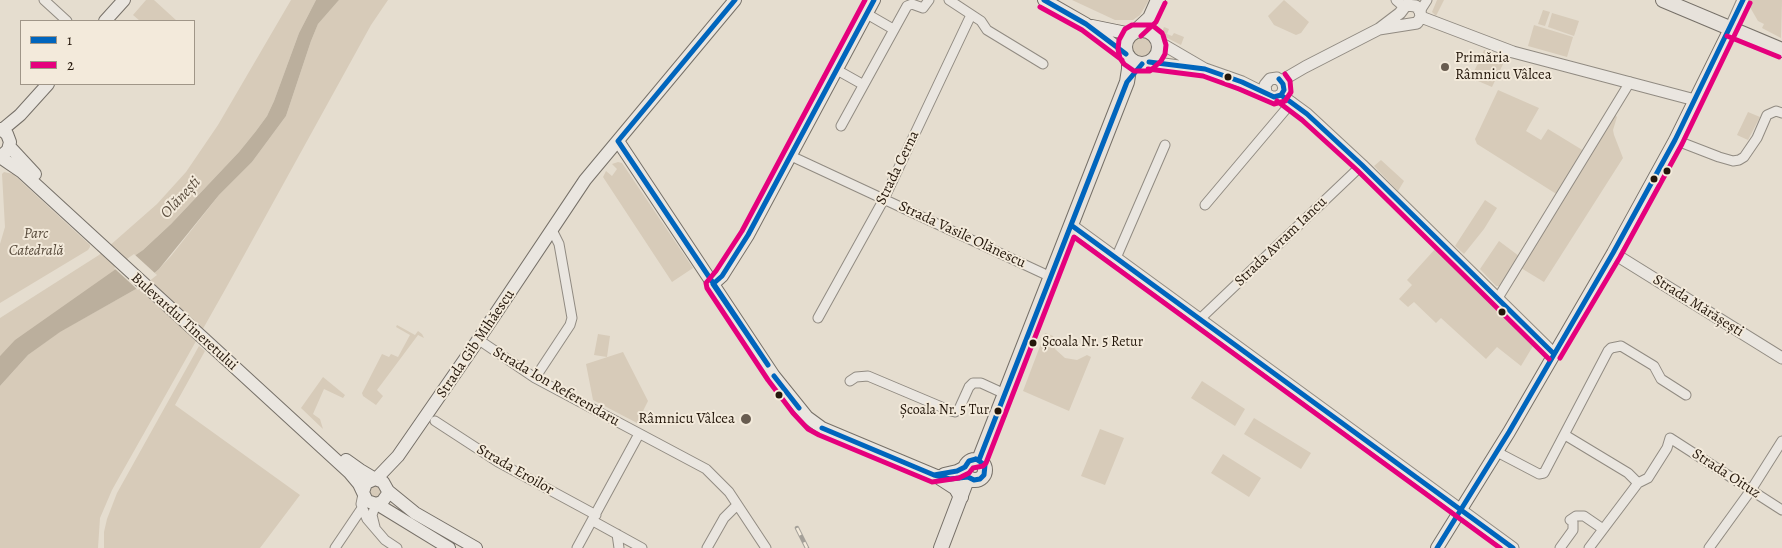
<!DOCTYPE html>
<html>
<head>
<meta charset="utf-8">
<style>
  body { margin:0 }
  #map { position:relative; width:1782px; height:548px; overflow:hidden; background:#e5ddcf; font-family:Alegreya,serif }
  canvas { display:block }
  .legend { position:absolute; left:20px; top:20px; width:175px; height:65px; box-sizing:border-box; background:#f3eadb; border:1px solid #a09688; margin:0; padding:6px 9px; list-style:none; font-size:15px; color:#24170b }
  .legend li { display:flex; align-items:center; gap:10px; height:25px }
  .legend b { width:25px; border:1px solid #a09688 }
</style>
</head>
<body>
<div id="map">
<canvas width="1782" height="548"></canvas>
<ul class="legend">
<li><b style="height:6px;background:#0065bd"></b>1</li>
<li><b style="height:6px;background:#e5007d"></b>2</li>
</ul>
</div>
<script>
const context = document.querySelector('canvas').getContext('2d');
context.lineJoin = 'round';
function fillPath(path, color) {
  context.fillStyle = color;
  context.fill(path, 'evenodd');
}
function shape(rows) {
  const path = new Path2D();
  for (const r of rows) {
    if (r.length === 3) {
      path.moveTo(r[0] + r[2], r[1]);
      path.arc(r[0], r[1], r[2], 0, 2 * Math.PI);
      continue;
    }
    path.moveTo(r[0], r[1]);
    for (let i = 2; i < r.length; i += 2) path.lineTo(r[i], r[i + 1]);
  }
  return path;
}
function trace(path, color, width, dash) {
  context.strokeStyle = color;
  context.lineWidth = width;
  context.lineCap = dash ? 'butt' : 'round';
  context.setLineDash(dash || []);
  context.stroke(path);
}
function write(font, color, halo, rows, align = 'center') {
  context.font = font + ' Alegreya,serif';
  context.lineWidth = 4;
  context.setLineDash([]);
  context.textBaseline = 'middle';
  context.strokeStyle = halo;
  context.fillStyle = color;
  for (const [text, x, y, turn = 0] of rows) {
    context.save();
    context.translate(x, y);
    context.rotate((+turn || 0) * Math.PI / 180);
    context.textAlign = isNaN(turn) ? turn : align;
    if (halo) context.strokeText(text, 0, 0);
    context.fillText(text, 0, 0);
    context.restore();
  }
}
fillPath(shape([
  [146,0,154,0,177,21,140,21,133,15],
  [291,0,316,0,299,33,274,101,267,116,256,131,239,152,171,224,143,250,0,356,0,318,99,255,157,204,186,172,218,125],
  [339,0,388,0,371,25,226,288,112,490,100,518,98,548,0,548,0,386,28,355,59,332,136,289,159,269,171,256,219,195,252,162,286,116,311,41,318,24],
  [1072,0,1149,0,1140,15,1133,20,1115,20],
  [1284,0,1309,22,1301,33,1296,35,1274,25,1268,16],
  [1437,0,1444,0,1436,16,1432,12],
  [1748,0,1782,0,1781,38,1762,28,1764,24,1758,21,1747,2],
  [1543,10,1550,12,1545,26,1538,24],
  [1552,13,1579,21,1574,36,1548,27],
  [1534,25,1573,37,1567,57,1528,46],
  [1164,27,1169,29,1167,34,1172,36,1174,33,1184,37,1181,45,1165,37,1162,32],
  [1142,47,10],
  [1484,50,1506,58,1492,87,1471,78],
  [1498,90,1539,108,1526,131,1541,140,1548,129,1584,151,1558,195,1477,144,1475,139],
  [1748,112,1760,117,1748,140,1737,135],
  [1615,115,1617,117,1613,130,1614,135,1623,158,1544,282,1521,268],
  [1381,160,1404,181,1398,191,1374,166],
  [618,162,622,163,693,268,672,282,603,177,606,171,612,176,617,169,612,164],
  [4,172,13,174,90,245,90,247,88,250,0,303,0,244,5,227,2,174],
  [1485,200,1497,208,1484,229,1464,254,1455,246],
  [1499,241,1519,256,1501,286,1496,286,1480,269],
  [1436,248,1499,309,1533,346,1521,366,1497,347,1486,359,1441,318,1436,323,1414,302,1408,307,1399,299,1412,285,1407,280],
  [397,325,415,335,418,331,422,334,424,338,418,335,377,390,383,396,376,405,363,396,362,393,382,354,389,357,391,354,398,357,410,335,396,327],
  [1045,333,1053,336,1055,349,1065,358,1077,360,1087,355,1091,357,1069,411,1023,391],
  [598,334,610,336,607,357,594,355],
  [199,346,205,351,175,405,300,495,260,548,104,548,104,532,107,519,117,493],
  [623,352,648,401,637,423,593,400,586,364],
  [323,377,345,395,343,398,324,389,313,414,320,419,323,429,301,408],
  [1202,381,1245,409,1235,426,1191,398],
  [1254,418,1311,453,1301,469,1244,434],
  [1100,429,1124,438,1105,485,1081,476],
  [1223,454,1261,478,1249,497,1211,473],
  [372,485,379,486,382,492,379,498,372,498,368,490]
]), '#d7cbb9');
fillPath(shape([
  [316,0,339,0,318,24,311,41,286,116,252,162,219,195,159,269,136,289,60,332,28,355,0,386,0,356,15,340,143,250,171,224,239,152,256,131,267,116,274,101,299,33]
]), '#bbaf9d');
fillPath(shape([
  [134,254,157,275,138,290,114,268]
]), '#e5ddcf');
const minor = shape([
  [44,0,67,21],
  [949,0,981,21,987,30,1043,64],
  [1396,0,1404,7],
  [1420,11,1427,0],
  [867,14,893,29],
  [837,70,862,84],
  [841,126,907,6,912,4,923,8,929,0],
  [1675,140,1719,157,1733,161,1739,160,1744,157,1757,138,1767,115,1776,111,1782,113],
  [791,156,1051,277],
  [1205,205,1292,102],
  [1116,258,1165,145],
  [1498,298,1630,82],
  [818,318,884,199,971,15],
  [1200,319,1362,165],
  [479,340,535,378,706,469,729,492,766,548],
  [535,378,570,325,572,318,559,244,552,230],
  [850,381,856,377,868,376,951,411,955,412,959,409,969,387,973,383,981,383,1005,394],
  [435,421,498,462,596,515],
  [1565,435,1628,473,1638,483],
  [1497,452,1539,474,1544,473,1608,351,1611,348,1621,346,1654,366,1661,379,1686,395],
  [363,494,361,504,367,519,385,540,397,548],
  [1570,520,1576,516,1584,516,1603,529],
  [593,521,642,548],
  [375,527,372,515,376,504],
  [617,534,619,548],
  [335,548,362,508],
  [577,548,639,434],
  [707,548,724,518,737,505],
  [1560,548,1573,530,1573,522],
  [1589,548,1638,483,1648,478,1667,448,1670,438,1782,510],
  [1709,548,1751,490,1782,441]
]);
const tertiary = shape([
  [1421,17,1513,52,1695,100],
  [1730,29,1743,0],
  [1157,41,1205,69,1242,82,1272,97,1277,97,1282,94,1284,88,1282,82,1277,78,1270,79,1265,85,1266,93],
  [1149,62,1201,69],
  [1281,81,1305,67,1379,29,1417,23,1421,17,1420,11,1416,6,1406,5,1400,13,1379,29],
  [1281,95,1307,114,1362,165,1554,354],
  [1071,225,1513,548],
  [1613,253,1782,358]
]);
const secondary = shape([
  [1044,0,1086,24,1126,54],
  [105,21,124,0],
  [1092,26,1131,34],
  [0,129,7,134,10,142,8,150,0,157,22,172,349,472,359,484,367,501,376,504,382,502,387,495,388,491,383,482,375,479,366,483,363,492],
  [2,130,20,115,48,84],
  [618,141,774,376,807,417,822,428,939,477,950,479,968,477],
  [9,146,35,174],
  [713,284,722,276,748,235,874,0],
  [346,460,360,470,375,479],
  [944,474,957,471,965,467],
  [376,479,398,456,472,349,585,180,735,0],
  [388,491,415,513,476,548],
  [377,504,449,548],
  [1437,548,1509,432,1613,253,1675,140,1730,29]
]);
const primary = shape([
  [1663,0,1782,50],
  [1142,47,17],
  [1136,31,1150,18,1158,0],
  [975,470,10],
  [979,460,1127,82,1129,69,1129,58],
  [939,477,956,488,961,497],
  [941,548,968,477]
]);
trace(minor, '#918b82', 11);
trace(tertiary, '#918b82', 13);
trace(secondary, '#767068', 14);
trace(primary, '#767068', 16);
trace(minor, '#eae6e0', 9);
trace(tertiary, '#eae6e0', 11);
trace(secondary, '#eae6e0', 12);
trace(primary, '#e7e2db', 14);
const rail = shape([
  [797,528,807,548]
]);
trace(rail, '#a4a099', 4.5);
trace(rail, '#f3eadb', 2.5, [8]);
trace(shape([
  [735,0,618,141,768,365],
  [1044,0,1086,24,1126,54],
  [1149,62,1205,69,1242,82,1274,97,1281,95,1284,90,1283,84,1279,79],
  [1281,95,1307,114,1362,165,1554,354],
  [1071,225,1513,548],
  [713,284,768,365],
  [713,284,722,276,748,235,874,0],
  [774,376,799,408],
  [774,376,799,408],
  [822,428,934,475],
  [822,428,934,475],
  [976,459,985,465,984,475,980,479,974,480,968,477,950,479,934,475,957,471,965,467,969,461,976,459],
  [979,460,1127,82,1142,64],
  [1437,548,1509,432,1613,253,1675,140,1743,0]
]), '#0065bd', 5);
trace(shape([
  [865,0,742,231,716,271,706,283,707,288,768,380,793,413,808,429,819,435,932,482,959,478,969,473,973,468,983,466,986,463,1074,237,1500,548],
  [1040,7,1082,30,1122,60],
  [1162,33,1152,25,1132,25,1125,29,1119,40,1118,49,1120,58,1124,64,1134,71,1150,71,1161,61,1165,54,1166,45,1163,35],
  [1141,36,1156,22,1165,3],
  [1727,36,1779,57],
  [1148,69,1203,76,1239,89,1274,104,1285,101,1291,92,1290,81,1285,74],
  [1277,101,1302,120,1357,170,1549,359],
  [1560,358,1620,257,1682,144,1750,3]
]), '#e5007d', 5);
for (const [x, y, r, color] of [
  [1445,67,5,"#685c50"],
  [1228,77,4.5,"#24170b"],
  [1667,171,4.5,"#24170b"],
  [1654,179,4.5,"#24170b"],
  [1502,312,4.5,"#24170b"],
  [1033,343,4.5,"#24170b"],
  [779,395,4.5,"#24170b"],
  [998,411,4.5,"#24170b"],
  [746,419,6,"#685c50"]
]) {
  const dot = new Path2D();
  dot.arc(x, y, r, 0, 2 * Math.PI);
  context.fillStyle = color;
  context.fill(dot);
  trace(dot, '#f3eadb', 2);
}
write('14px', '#24170b', '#f3eadb', [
  ["Școala Nr. 5 Retur",1042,343],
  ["Școala Nr. 5 Tur",989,411,"right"]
], 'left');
write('15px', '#24170b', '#f3eadb', [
  ["Primăria",1455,58],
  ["Râmnicu Vâlcea",1455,75],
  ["Râmnicu Vâlcea",735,419,"right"]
], 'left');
write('15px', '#24170b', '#f3eadb', [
  ["Strada Cerna",898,168,-64],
  ["Strada Vasile Olănescu",962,235,25],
  ["Strada Avram Iancu",1281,242,-44],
  ["Strada Mărășești",1698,306,32],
  ["Bulevardul Tineretului",184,322,42],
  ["Strada Gib Mihăescu",476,344,-56],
  ["Strada Ion Referendaru",556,387,30],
  ["Strada Eroilor",515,470,30],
  ["Strada Oituz",1726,474,33]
]);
write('italic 15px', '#56493a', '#f3eadb', [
  ["Parc",36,234],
  ["Catedrală",36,251]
]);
write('italic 16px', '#594c3d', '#f3eadb', [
  ["Olănești",181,198,-47]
]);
</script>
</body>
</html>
